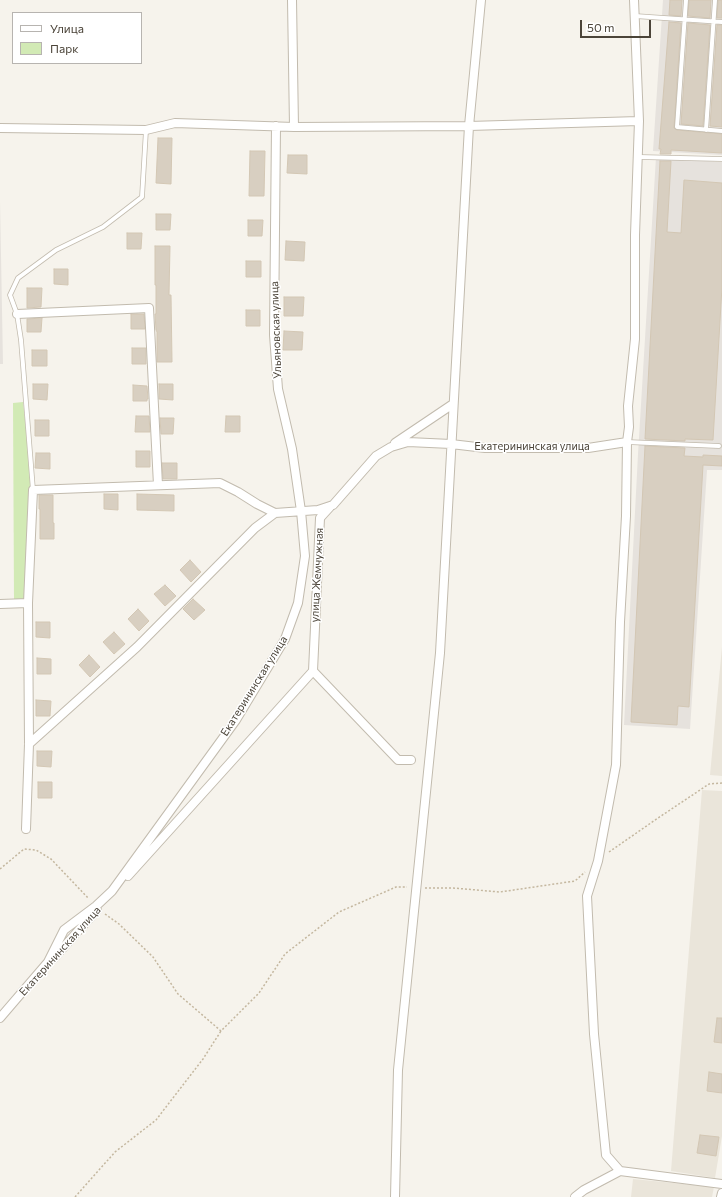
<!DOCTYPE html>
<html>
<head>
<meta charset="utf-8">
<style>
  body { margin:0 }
  #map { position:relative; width:722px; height:1197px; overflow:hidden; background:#f6f3ec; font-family:Commissioner,sans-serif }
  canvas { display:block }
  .legend { position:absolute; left:12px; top:12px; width:130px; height:52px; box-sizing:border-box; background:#fff; border:1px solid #b7b4b0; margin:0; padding:5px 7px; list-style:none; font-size:12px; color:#4b4439 }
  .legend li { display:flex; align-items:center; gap:8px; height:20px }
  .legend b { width:20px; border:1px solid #b7b4b0 }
  .scale { position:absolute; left:580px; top:20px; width:71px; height:18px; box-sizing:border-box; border:2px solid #4b4439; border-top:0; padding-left:5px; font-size:12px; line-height:14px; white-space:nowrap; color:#4b4439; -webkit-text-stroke:3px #fff; paint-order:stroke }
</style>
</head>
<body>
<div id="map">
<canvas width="722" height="1197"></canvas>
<ul class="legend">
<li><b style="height:5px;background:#fff"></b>Улица</li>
<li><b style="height:11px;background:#d2eab5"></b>Парк</li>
</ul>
<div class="scale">50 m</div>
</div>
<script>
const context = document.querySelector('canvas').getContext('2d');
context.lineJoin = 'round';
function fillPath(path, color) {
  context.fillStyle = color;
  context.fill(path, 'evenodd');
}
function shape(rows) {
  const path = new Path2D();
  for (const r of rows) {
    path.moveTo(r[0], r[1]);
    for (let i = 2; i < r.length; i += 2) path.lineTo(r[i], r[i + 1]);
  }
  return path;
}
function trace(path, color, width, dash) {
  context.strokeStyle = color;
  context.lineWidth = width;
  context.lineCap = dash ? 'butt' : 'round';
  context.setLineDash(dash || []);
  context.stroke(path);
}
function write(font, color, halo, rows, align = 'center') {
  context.font = font + ' Commissioner,sans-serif';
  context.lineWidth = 3;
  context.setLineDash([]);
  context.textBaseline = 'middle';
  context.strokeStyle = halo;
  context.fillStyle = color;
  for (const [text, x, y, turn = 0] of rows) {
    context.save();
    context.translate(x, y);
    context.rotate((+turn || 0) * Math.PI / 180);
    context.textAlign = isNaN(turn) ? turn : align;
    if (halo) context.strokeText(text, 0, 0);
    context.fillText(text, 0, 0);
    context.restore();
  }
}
fillPath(shape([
  [722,647,722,776,710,775],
  [702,790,722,791,722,1136,715,1178,671,1171],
  [633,1179,714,1187,712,1197,631,1197]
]), '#eae5da');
fillPath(shape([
  [663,0,722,0,722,155,653,151],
  [656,157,722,162,722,470,707,470,690,729,624,725,638,454],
  [0,201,3,364,0,364]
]), '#e6e2dd');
fillPath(shape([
  [23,402,33,490,25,599,14,600,13,403]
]), '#d2eab5');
const building = shape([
  [670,0,682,0,681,16,669,15,670,0],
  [689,0,711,0,710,18,688,16,689,0],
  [718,0,722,0,722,18,717,18,718,0],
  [669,22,681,23,674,128,677,130,722,134,722,153,671,150,671,154,660,154,661,149,659,149,669,22],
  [688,23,710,25,703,126,681,124,688,23],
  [717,25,722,25,722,127,710,126,717,25],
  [158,138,172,138,171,184,156,183,158,138],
  [250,151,265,151,264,196,249,196,250,151],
  [288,155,307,155,307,174,287,173,288,155],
  [660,161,671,161,667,232,681,233,684,180,722,183,722,287,713,440,685,439,685,441,645,439,660,161],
  [156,214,171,214,170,230,156,230,156,214],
  [248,220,263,220,262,236,248,236,248,220],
  [127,233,142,233,141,249,127,249,127,233],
  [286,241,305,242,304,261,285,260,286,241],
  [155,246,170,246,169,295,171,295,172,362,157,362,157,332,156,330,155,314,156,314,156,285,155,285,155,246],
  [246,261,261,261,261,277,246,277,246,261],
  [54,269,68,269,68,285,54,284,54,269],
  [27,288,42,288,41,307,27,308,27,288],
  [284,297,304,297,303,316,284,316,284,297],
  [246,310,260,310,260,326,246,326,246,310],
  [131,314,144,314,145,329,131,329,131,314],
  [42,318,41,332,27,332,27,319,42,318],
  [284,331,303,332,302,350,283,350,284,331],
  [132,348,146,348,146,364,132,364,132,348],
  [32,350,47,350,47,366,32,366,32,350],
  [33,384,48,384,47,400,33,399,33,384],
  [159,384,173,384,173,400,159,399,159,384],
  [133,385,147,386,148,399,147,399,147,401,133,401,133,385],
  [136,416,149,416,150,432,135,432,136,416],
  [226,416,240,416,240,432,225,432,226,416],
  [160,418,174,418,173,434,161,434,160,418],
  [35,420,49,420,49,436,35,436,35,420],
  [645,446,685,448,684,456,703,457,703,455,722,456,722,466,703,465,689,707,678,706,677,725,631,722,645,446],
  [136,451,150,451,150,467,136,467,136,451],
  [36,453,50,453,50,469,35,468,36,453],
  [162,463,177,463,177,479,163,479,162,463],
  [104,494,118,494,118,510,104,509,104,494],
  [137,494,174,495,174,511,137,510,137,494],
  [39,495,53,495,53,523,54,523,54,539,40,539,40,509,39,509,39,495],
  [190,560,201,572,191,582,180,570,190,560],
  [165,585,176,596,165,606,154,594,165,585],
  [193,599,205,610,194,620,183,609,193,599],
  [138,609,149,621,139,631,128,619,138,609],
  [36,622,50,622,50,638,36,637,36,622],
  [114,632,125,644,114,654,103,642,114,632],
  [89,655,100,667,90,677,79,665,89,655],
  [37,658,51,659,51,674,37,674,37,658],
  [36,700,51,701,50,716,36,716,36,700],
  [37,751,52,751,51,767,37,766,37,751],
  [38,782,52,782,52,798,38,798,38,782],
  [717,1018,722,1018,722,1043,714,1042,717,1018],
  [709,1072,722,1074,722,1093,707,1091,709,1072],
  [700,1135,719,1137,716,1156,697,1153,700,1135]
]);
fillPath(building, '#d8cfc1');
trace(building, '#d3c7b4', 1);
const lane = shape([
  [686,0,677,127,722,131],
  [635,16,722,22],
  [706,130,715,0],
  [639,157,722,159],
  [627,442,719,446],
  [33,490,21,340,17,314,10,295,18,278,56,250,103,227,142,197,146,130]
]);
const street = shape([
  [292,0,294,127],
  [0,128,146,130,175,123,294,127,469,126,639,121],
  [17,314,149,308,158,485],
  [395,443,453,404],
  [330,507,320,518,313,671,398,760,411,760],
  [0,604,28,603,33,490,220,483,238,492,257,504,275,513,318,510,333,505,376,456,391,447,408,442,451,444,485,448,588,448,627,442],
  [29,744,137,647,255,528,275,513],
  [26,829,29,744,28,603],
  [128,876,313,671],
  [53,959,97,910],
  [0,1018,48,962,64,930,96,906,112,891,236,720,285,639,298,603,305,556,301,511,292,449,278,389,274,335,276,126],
  [620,1171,606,1155,594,1034,587,896,598,861,616,765,620,622,626,516,627,442,629,427,628,406,635,339,635,235,639,121,634,0],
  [620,1171,722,1184],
  [395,1197,398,1070,440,653,469,126,481,0],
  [575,1197,584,1190,620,1171],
  [721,1197,722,1193]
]);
trace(lane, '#c2bbae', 5.5);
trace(street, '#c2bbae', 10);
trace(shape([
  [609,852,658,818,709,784,722,783],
  [0,869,24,849,36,850,51,859,89,899],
  [425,888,453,888,500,892,575,881,585,872],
  [105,914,119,924,153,957,178,994,221,1031,259,993,285,954,339,912,396,887,407,887],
  [75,1197,115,1152,156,1120,203,1059,221,1031]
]), '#c4b79f', 1.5, [2, 2]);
trace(lane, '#fff', 4);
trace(street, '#fff', 8);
write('11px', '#4b4439', '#fff', [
  ["Ульяновская улица",276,330,-92],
  ["Екатерининская улица",532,446],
  ["улица Жемчужная",317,575,-87],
  ["Екатерининская улица",254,686,-58],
  ["Екатерининская улица",60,951,-48]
]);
</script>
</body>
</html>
